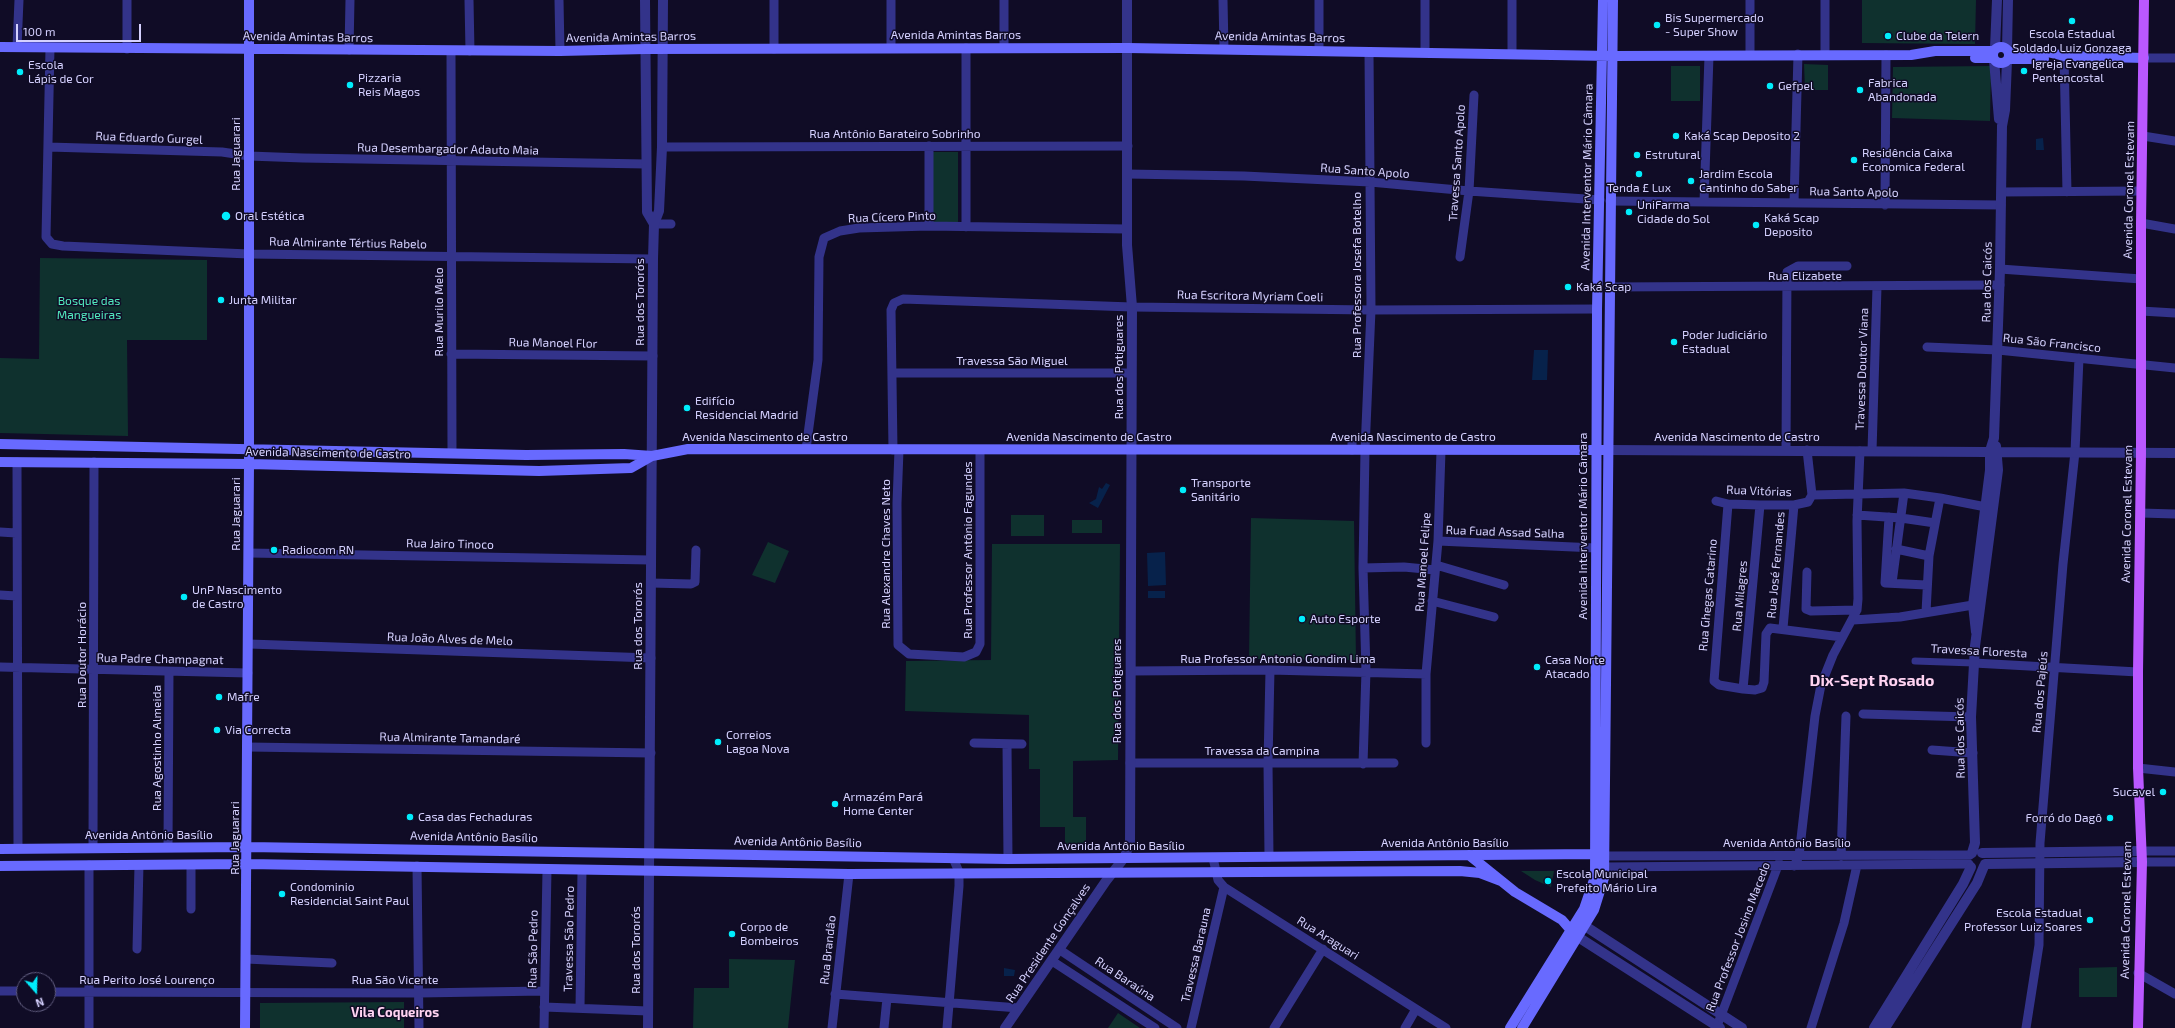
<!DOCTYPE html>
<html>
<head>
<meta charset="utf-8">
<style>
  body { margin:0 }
  #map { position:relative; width:2175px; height:1028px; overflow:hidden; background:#100c26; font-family:"Exo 2",sans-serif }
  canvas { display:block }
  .north { position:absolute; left:16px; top:972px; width:40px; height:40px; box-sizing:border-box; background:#100c26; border:1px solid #5f5b7d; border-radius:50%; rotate:160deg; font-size:11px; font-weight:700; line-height:16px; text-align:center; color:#d5d1ff }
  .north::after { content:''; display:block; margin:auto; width:14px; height:18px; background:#00edfc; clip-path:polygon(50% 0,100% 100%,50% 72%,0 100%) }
  .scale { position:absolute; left:16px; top:24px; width:125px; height:18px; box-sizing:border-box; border:2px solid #d5d1ff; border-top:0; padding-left:5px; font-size:12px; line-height:14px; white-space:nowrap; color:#d5d1ff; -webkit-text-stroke:3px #100c26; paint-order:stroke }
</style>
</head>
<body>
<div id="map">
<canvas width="2175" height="1028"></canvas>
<div class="north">N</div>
<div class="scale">100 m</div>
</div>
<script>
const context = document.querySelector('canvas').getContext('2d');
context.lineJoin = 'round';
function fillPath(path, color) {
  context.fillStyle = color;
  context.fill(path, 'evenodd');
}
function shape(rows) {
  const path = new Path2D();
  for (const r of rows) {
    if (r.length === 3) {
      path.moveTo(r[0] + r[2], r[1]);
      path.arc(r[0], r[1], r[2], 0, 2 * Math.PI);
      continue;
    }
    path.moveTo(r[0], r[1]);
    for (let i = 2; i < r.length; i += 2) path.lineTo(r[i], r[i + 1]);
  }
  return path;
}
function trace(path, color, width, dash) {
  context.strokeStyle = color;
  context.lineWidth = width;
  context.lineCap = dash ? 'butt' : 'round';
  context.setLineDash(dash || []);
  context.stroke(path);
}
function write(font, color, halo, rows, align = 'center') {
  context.font = font + ' "Exo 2",sans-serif';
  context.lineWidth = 3;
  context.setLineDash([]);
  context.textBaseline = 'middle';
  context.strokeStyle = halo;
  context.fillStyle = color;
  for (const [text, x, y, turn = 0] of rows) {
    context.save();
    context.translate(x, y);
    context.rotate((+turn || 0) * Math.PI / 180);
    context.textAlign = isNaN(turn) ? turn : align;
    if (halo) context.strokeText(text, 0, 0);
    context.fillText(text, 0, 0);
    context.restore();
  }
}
fillPath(shape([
  [1862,0,1976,0,1975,44,1862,43],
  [1804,64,1828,65,1828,90,1805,90],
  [1671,66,1700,66,1700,101,1671,101],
  [1991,66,1990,121,1892,118,1893,67],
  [931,152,958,152,958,224,930,224],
  [40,258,207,260,207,340,127,340,128,436,0,433,0,358,39,359],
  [1011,515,1044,515,1044,536,1011,536],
  [1251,518,1354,521,1356,660,1249,659],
  [1072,520,1102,520,1102,533,1072,533],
  [768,542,789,551,775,583,752,575],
  [992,544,1120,544,1118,760,1073,761,1073,817,1086,817,1086,849,1065,849,1065,827,1040,827,1040,769,1029,769,1029,715,905,711,906,661,991,660],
  [1521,871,1554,871,1551,887,1535,880],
  [729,959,795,960,788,1028,693,1028,694,988,729,988],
  [2117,967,2117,997,2079,997,2079,968],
  [404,1002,404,1028,260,1028,260,1003],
  [1118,1013,1140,1028,1108,1028]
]), '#0f312e');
fillPath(shape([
  [2043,138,2044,150,2036,150,2036,139],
  [1534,350,1548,350,1547,380,1532,380],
  [1106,483,1110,485,1098,508,1089,503,1096,499,1099,487,1102,489],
  [1165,552,1166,585,1148,586,1147,553],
  [1148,591,1165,591,1165,598,1148,598],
  [1004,968,1015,970,1014,976,1004,976]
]), '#07224b');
trace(shape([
  [1915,661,1974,663]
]), '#33338a', 7);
trace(shape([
  [469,0,470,51],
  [559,0,560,51],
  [1004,0,1004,48],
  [1223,0,1224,49],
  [1319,0,1319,51],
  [1425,0,1425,52],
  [17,47,19,0],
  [50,48,46,237,52,244,63,246,249,254,653,259],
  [891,48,891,0],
  [127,49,127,0],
  [774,49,774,0],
  [349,50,350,0],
  [451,51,452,453],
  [1512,54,1512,0],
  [1750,55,1750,0],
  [1825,55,1825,0],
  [2064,56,2067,192],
  [2144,58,2175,58],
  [2143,136,2175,141],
  [48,147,222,152,249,156,303,158,646,164],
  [662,147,1128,146],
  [1127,174,1244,176,1370,182,1469,191,1600,200],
  [2001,192,2141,191],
  [1610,201,2001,205],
  [1704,202,1709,56],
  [1794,203,1798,54],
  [1885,205,1886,55],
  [2141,223,2175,229],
  [654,224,671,224],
  [929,226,929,146],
  [966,227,966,48],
  [1460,257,1469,191,1474,95],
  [2000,269,2141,279],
  [1610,287,2000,285],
  [2141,311,2175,313],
  [1927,347,1998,350,2175,368],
  [451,354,653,356],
  [893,373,1131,373],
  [806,449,818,360,819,257,824,238,840,231,859,228,929,226,1127,229],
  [893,450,891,310,894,303,903,299,1132,307,1371,310,1597,309],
  [899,450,897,503,898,645,909,654,964,657,976,652,980,644,980,450],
  [1352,450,1352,439],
  [1786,450,1787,272,1798,266,1847,266],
  [1872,451,1877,287],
  [17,462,18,849],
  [1812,495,1904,493,1940,498,1991,508],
  [1716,501,1728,504,1760,505,1794,505,1808,502,1812,495,1807,450],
  [1728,504,1714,681,1719,685,1743,689,1755,690,1762,688,1764,682,1766,634,1770,628,1842,637],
  [2141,513,2175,514],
  [1857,515,1901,518,1935,523],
  [1889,517,1885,583,1926,585],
  [0,532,16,533],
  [1438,541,1596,548],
  [1896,549,1929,556],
  [249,553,651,560],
  [1436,565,1504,585],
  [1363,568,1404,567,1435,570],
  [1807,572,1806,609,1811,611,1857,610],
  [651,583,691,584,695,582,696,550],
  [1892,583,1904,493],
  [0,595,16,596],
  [1432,601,1494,617],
  [1926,612,1929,556,1940,498],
  [1853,620,1900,617,1973,605],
  [1783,628,1794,505],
  [249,644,651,658],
  [1974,663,2138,672],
  [0,667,248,673],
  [1131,671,1270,670,1426,674],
  [1743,689,1760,505],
  [1863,714,1971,717],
  [974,743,1022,744],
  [1426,743,1426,674,1438,541,1441,451],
  [1007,744,1008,859],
  [248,747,651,753],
  [1932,750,1973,753],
  [1130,763,1394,763],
  [1363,764,1366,671,1363,568,1365,450,1371,310,1369,52],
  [2138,768,2175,772],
  [168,847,169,672],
  [93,848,94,462],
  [2141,851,2175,851],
  [1604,856,1970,855],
  [1841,856,1846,716],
  [1269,857,1268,763,1270,670],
  [1213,858,1218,880,1224,887,1446,1028],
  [2142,862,2175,862],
  [417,866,419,1028],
  [1794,866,1799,856,1815,716,1821,685,1833,655,1857,610,1858,599,1857,521,1860,451],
  [1604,867,1969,864],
  [191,909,191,865],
  [137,949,139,865],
  [1060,950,1177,1028],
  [246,959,332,963],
  [1052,961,1155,1028],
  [2138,973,2175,994],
  [0,991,24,991],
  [48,992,419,993,544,991],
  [835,994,1019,1008],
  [544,1007,648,1011],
  [580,1008,582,870],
  [1717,1026,1779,863],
  [89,1028,89,865],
  [544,1028,547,870],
  [832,1028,849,874],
  [884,1028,887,998],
  [947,1028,959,886,959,872,953,858],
  [1191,1028,1224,887],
  [1274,1028,1323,949],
  [1405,1028,1416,1009],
  [1811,1028,1844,923,1857,865],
  [2026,1028,2039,945,2040,843,2063,564,2075,452,2079,358]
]), '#33338a', 9);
trace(shape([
  [645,0,647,212,654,224],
  [1995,49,1997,0],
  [2007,50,2008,0],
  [1994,60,1999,119],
  [1608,450,2175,453],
  [1976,632,1973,605,1990,470,1990,451,1994,438,2000,269,2002,126,2005,110,2007,61],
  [1972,853,1975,843,1971,717,1975,646,1998,470,1996,446],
  [1982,853,2141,851],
  [1985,864,2142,862],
  [1585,926,1742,1028],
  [1578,937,1720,1028],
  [648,1028,653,259,654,224,659,211,662,147,663,0],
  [1005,1028,1106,881,1124,858,1130,843,1132,307,1127,245,1127,0],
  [1874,1028,1963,884,1971,867],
  [1885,1028,1977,883,1984,866]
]), '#33338a', 10);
trace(shape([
  [2001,55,8],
  [0,47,560,51,646,49,1128,48,1612,56,1911,55,1935,51,1993,51],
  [2009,52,2047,52,2064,56,2144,58],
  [1975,58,1993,58],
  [2008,59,2044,59],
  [0,444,526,455,624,454,652,456],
  [0,462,249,464,539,471,631,468,652,456,688,449,1608,450],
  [0,849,248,847,1008,859,1595,854],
  [1469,855,1515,892,1562,920,1575,935],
  [0,866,248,864,849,874,1460,871,1480,873,1501,881],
  [245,1028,249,464,249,0],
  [1510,1028,1584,909,1595,877,1597,309,1603,0],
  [1522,1028,1594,910,1604,878,1613,0]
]), '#686aff', 10);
trace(shape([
  [2138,1028,2142,862,2138,768,2138,672,2141,453,2141,223,2144,0]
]), '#ba58ff', 10);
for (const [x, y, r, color] of [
  [2072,21,4,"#00edfc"],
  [1657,25,4,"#00edfc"],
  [1888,36,4,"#00edfc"],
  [2024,71,4,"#00edfc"],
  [20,72,4,"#00edfc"],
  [350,85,4,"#00edfc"],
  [1770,86,4,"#00edfc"],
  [1860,90,4,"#00edfc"],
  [1676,136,4,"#00edfc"],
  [1637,155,4,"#00edfc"],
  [1854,160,4,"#00edfc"],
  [1639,174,4,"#00edfc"],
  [1691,181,4,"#00edfc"],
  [1629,212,4,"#00edfc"],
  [226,216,5,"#00edfc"],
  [1756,225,4,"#00edfc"],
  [1568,287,4,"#00edfc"],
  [221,300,4,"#00edfc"],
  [1674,342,4,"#00edfc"],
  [687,408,4,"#00edfc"],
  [1183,490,4,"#00edfc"],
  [274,550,4,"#00edfc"],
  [184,597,4,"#00edfc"],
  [1302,619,4,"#00edfc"],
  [1537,667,4,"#00edfc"],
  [219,697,4,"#00edfc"],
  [217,730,4,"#00edfc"],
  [718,742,4,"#00edfc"],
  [2163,792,4,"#00edfc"],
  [835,804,4,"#00edfc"],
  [410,817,4,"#00edfc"],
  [2110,818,4,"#00edfc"],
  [1548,881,4,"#00edfc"],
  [282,894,4,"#00edfc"],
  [2090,920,4,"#00edfc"],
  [732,934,4,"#00edfc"]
]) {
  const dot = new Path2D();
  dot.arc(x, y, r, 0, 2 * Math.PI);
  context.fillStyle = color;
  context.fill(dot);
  trace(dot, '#100c26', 1.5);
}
write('12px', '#d5d1ff', '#100c26', [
  ["Bis Supermercado",1665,18],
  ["- Super Show",1665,32],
  ["Escola Estadual",2072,34,"center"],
  ["Soldado Luiz Gonzaga",2072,48,"center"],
  ["Clube da Telern",1896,36],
  ["Igreja Evangelica",2032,64],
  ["Pentencostal",2032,78],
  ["Escola",28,65],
  ["Lápis de Cor",28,79],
  ["Pizzaria",358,78],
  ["Reis Magos",358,92],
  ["Fabrica",1868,83],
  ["Abandonada",1868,97],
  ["Gefpel",1778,86],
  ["Kaká Scap Deposito 2",1684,136],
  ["Residência Caixa",1862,153],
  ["Economica Federal",1862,167],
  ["Estrutural",1645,155],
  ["Jardim Escola",1699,174],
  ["Cantinho do Saber",1699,188],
  ["Tenda £ Lux",1639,188,"center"],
  ["UniFarma",1637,205],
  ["Cidade do Sol",1637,219],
  ["Oral Estética",235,216],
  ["Kaká Scap",1764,218],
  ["Deposito",1764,232],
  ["Kaká Scap",1576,287],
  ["Junta Militar",229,300],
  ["Poder Judiciário",1682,335],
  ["Estadual",1682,349],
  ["Edifício",695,401],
  ["Residencial Madrid",695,415],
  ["Transporte",1191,483],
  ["Sanitário",1191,497],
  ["Radiocom RN",282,550],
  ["UnP Nascimento",192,590],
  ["de Castro",192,604],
  ["Auto Esporte",1310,619],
  ["Casa Norte",1545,660],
  ["Atacado",1545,674],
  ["Mafre",227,697],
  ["Via Correcta",225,730],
  ["Correios",726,735],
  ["Lagoa Nova",726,749],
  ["Sucavel",2155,792,"right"],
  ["Armazém Pará",843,797],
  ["Home Center",843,811],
  ["Casa das Fechaduras",418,817],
  ["Forró do Dagô",2102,818,"right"],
  ["Escola Municipal",1556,874],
  ["Prefeito Mário Lira",1556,888],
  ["Condominio",290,887],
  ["Residencial Saint Paul",290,901],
  ["Escola Estadual",2082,913,"right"],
  ["Professor Luiz Soares",2082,927,"right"],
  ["Corpo de",740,927],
  ["Bombeiros",740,941]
], 'left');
write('12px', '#d5d1ff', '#100c26', [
  ["Avenida Amintas Barros",956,35],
  ["Avenida Amintas Barros",308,37,1],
  ["Avenida Amintas Barros",631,37,-1],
  ["Avenida Amintas Barros",1280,37,1],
  ["Rua Antônio Barateiro Sobrinho",895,134],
  ["Rua Eduardo Gurgel",149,138,2],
  ["Rua Desembargador Adauto Maia",448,149,1],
  ["Rua Jaguarari",236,154,-90],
  ["Travessa Santo Apolo",1457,163,-86],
  ["Rua Santo Apolo",1365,171,4],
  ["Avenida Interventor Mário Câmara",1587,177,-89],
  ["Avenida Coronel Estevam",2129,190,-89],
  ["Rua Santo Apolo",1854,192,1],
  ["Rua Cícero Pinto",892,217,-2],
  ["Rua Almirante Tértius Rabelo",348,243,1],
  ["Rua Professora Josefa Botelho",1357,275,-90],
  ["Rua Elizabete",1805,276],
  ["Rua dos Caicós",1987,282,-89],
  ["Rua Escritora Myriam Coeli",1250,296,1],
  ["Rua dos Tororós",640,302,-90],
  ["Rua Murilo Melo",439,312,-90],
  ["Rua Manoel Flor",553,343,1],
  ["Rua São Francisco",2052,343,6],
  ["Travessa São Miguel",1012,361],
  ["Rua dos Potiguares",1119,367,-90],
  ["Travessa Doutor Viana",1862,369,-88],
  ["Avenida Nascimento de Castro",765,437],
  ["Avenida Nascimento de Castro",1089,437],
  ["Avenida Nascimento de Castro",1413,437],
  ["Avenida Nascimento de Castro",1737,437],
  ["Avenida Nascimento de Castro",328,453,1],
  ["Rua Vitórias",1759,491,2],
  ["Rua Jaguarari",236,514,-90],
  ["Avenida Coronel Estevam",2127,514,-89],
  ["Avenida Interventor Mário Câmara",1583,526,-90],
  ["Rua Fuad Assad Salha",1505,532,2],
  ["Rua Jairo Tinoco",450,544,1],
  ["Rua Professor Antônio Fagundes",968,550,-90],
  ["Rua Alexandre Chaves Neto",886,554,-90],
  ["Rua Manoel Felipe",1423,562,-86],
  ["Rua José Fernandes",1776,565,-85],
  ["Rua Ghegas Catarino",1708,595,-85],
  ["Rua Milagres",1740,596,-85],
  ["Rua dos Tororós",638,626,-90],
  ["Rua João Alves de Melo",450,639,2],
  ["Travessa Floresta",1979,651,3],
  ["Rua Doutor Horácio",82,655,-90],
  ["Rua Padre Champagnat",160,659,1],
  ["Rua Professor Antonio Gondim Lima",1278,659],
  ["Rua dos Potiguares",1117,691,-90],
  ["Rua dos Pajeús",2040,692,-85],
  ["Rua Almirante Tamandaré",450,738,1],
  ["Rua dos Caicós",1960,738,-91],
  ["Rua Agostinho Almeida",157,748,-90],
  ["Travessa da Campina",1262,751],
  ["Avenida Antônio Basílio",149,835],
  ["Avenida Antônio Basílio",474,837,1],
  ["Rua Jaguarari",235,838,-90],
  ["Avenida Antônio Basílio",798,842,1],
  ["Avenida Antônio Basílio",1445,843],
  ["Avenida Antônio Basílio",1787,843],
  ["Avenida Antônio Basílio",1121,846],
  ["Avenida Coronel Estevam",2126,910,-89],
  ["Rua Professor Josino Macedo",1738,937,-69],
  ["Rua Araguari",1328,938,32],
  ["Travessa São Pedro",569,939,-89],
  ["Rua Presidente Gonçalves",1048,943,-56],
  ["Rua São Pedro",533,949,-89],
  ["Rua dos Tororós",636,950,-90],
  ["Rua Brandâo",828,950,-84],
  ["Travessa Barauna",1196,955,-77],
  ["Rua Baraúna",1125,979,34],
  ["Rua Perito José Lourenço",147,980],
  ["Rua São Vicente",395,980]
]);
write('12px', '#52ebbf', '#100c26', [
  ["Bosque das",89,301],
  ["Mangueiras",89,315]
]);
write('bold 13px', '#ffd3f1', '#100c26', [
  ["Vila Coqueiros",395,1013]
]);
write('bold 16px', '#ffd3f1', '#100c26', [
  ["Dix-Sept Rosado",1872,681]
]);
</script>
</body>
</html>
